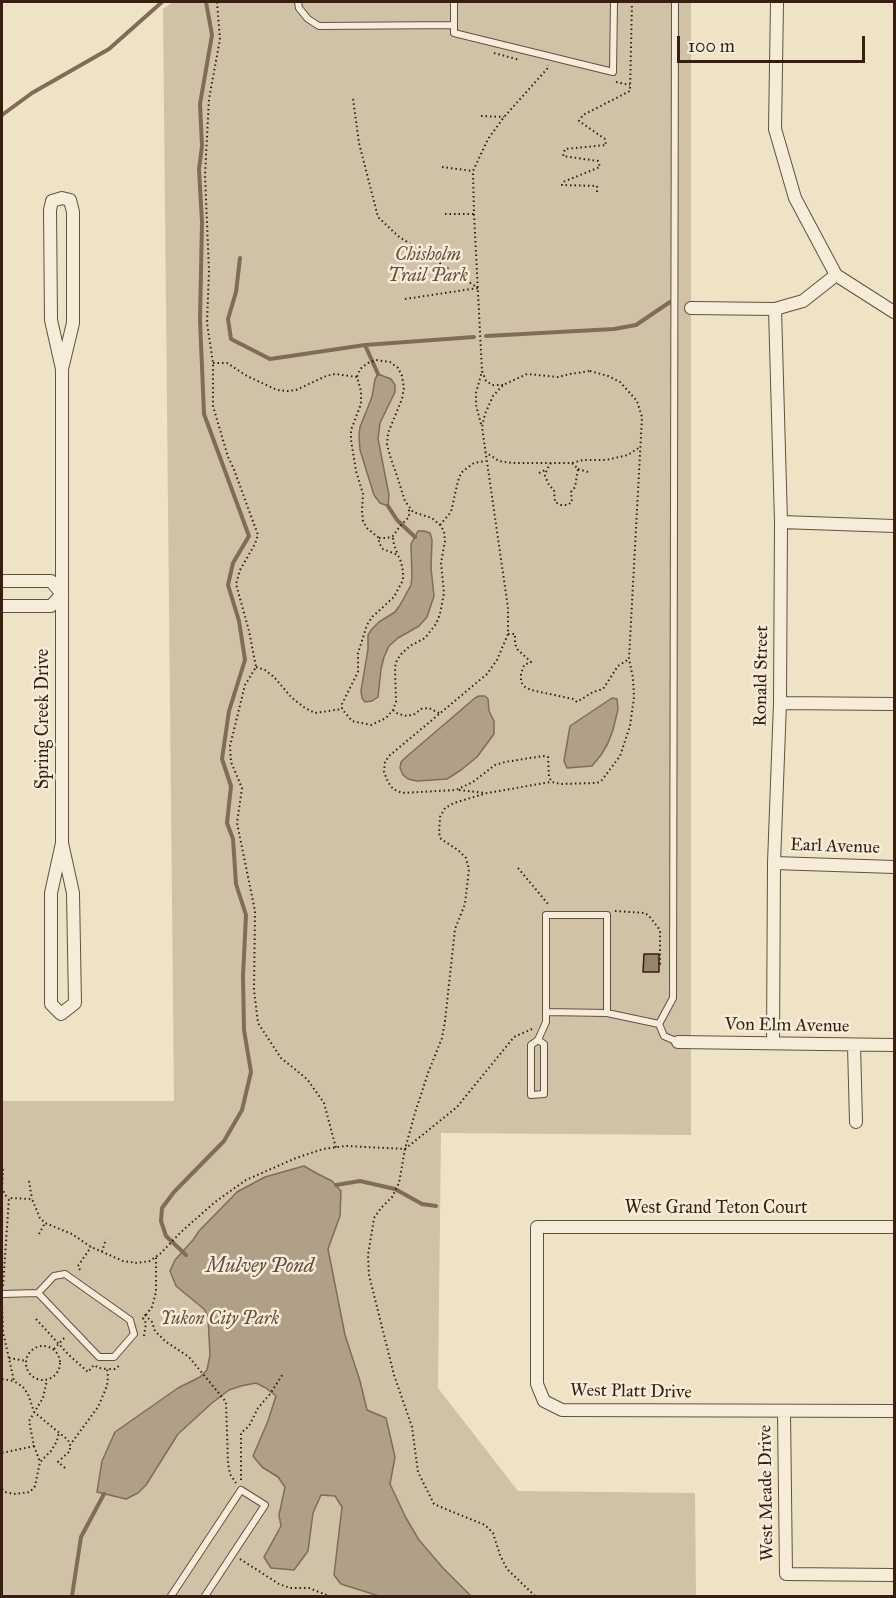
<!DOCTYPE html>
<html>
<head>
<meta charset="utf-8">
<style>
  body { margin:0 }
  #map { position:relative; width:896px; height:1598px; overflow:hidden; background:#efe3c6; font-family:"IM FELL Great Primer",serif }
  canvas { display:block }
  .frame { position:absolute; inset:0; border:3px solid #371e10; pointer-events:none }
  .scale { position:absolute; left:677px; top:36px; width:188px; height:27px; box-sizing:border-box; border:3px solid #371e10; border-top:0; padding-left:8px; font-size:18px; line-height:21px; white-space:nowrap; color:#371e10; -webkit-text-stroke:4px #f5edda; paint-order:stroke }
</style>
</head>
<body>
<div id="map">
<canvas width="896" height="1598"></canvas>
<div class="frame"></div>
<div class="scale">100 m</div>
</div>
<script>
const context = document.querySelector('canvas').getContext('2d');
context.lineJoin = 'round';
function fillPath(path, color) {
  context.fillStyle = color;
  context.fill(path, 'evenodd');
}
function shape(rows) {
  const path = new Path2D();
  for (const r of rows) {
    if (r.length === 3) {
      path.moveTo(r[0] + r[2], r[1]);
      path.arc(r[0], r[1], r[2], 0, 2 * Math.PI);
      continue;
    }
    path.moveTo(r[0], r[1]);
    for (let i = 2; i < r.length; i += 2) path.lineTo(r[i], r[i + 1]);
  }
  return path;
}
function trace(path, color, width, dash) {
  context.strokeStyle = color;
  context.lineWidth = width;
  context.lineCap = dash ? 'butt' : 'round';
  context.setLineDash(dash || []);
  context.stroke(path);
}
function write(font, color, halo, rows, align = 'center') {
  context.font = font + ' "IM FELL Great Primer",serif';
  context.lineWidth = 5;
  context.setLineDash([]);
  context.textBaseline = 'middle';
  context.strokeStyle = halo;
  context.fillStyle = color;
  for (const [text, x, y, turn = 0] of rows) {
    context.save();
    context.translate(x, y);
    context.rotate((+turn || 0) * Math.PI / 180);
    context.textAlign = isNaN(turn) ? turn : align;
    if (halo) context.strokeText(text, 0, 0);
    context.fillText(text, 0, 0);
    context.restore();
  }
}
fillPath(shape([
  [173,2,691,2,691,1135,441,1133,438,1388,518,1491,695,1493,696,1596,2,1596,2,1101,174,1101,163,9]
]), '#d0c2a7');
const water = shape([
  [378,374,391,379,395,385,395,392,380,423,378,439,389,495,388,506,380,503,374,495,360,450,359,435,360,427,372,397,375,379,378,374],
  [418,531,424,531,430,533,432,540,431,568,434,596,427,617,419,626,398,638,389,646,384,657,381,669,378,697,372,701,365,702,362,698,361,691,368,649,368,635,372,629,379,622,395,612,400,605,411,585,412,577,411,544,418,531],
  [479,696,485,696,488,699,489,711,494,721,494,734,477,757,461,770,447,779,417,781,408,779,403,775,400,768,401,762,405,758,475,698,479,696],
  [612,698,617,699,618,709,613,730,608,743,601,755,592,766,567,768,564,761,570,726,612,698],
  [304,1166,316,1173,332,1181,341,1191,340,1216,328,1249,345,1335,360,1381,367,1410,386,1418,395,1457,390,1484,406,1518,419,1540,443,1568,471,1596,379,1596,341,1584,334,1575,342,1507,335,1496,321,1495,313,1513,308,1551,294,1570,271,1568,264,1557,281,1526,279,1515,285,1487,278,1477,262,1467,253,1456,268,1421,276,1396,266,1388,256,1383,241,1386,229,1390,212,1403,178,1434,146,1485,138,1493,126,1499,97,1492,102,1461,115,1432,178,1388,200,1377,207,1370,210,1355,208,1317,204,1309,176,1286,170,1271,175,1260,193,1240,199,1231,237,1192,265,1177,304,1166]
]);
fillPath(water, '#b0a088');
trace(water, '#806c58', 1.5);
trace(shape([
  [2,115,32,93,109,49,162,2],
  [240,258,236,292,228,319,231,339,270,359,365,345,474,337],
  [486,336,614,329,636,325,670,302],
  [365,345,378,374],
  [388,506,397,520,415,537],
  [336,1185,360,1181,395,1189,422,1204,436,1206],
  [186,1255,166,1236,161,1221,162,1208,174,1192,224,1141,242,1110,251,1072,244,1030,243,976,246,915,236,884,233,839,227,823,231,786,222,759,229,711,245,660,239,621,228,585,233,563,249,536,204,414,200,320,202,222,199,169,202,146,200,104,212,35,206,2],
  [72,1596,81,1537,104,1494]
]), '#806c58', 4);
const building = shape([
  [644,954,659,954,659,972,643,972,644,954]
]);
fillPath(building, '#97846f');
trace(building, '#371e10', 1.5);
const service = shape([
  [298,2,299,8,308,19,319,26,454,25],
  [454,2,454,33,613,72,614,2],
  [675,2,673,998,659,1024,664,1036,678,1042],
  [547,1012,607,1013,659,1024],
  [538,1040,544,1044,544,1094,531,1095,531,1045,538,1040,546,1022,546,915,607,915,607,1013],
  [2,1294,38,1293,54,1276,65,1274,130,1320,134,1334,114,1357,99,1357,38,1293],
  [171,1596,241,1490,265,1505,205,1596]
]);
const minor = shape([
  [777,2,775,129,795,198,836,275,894,312],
  [691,308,775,309,803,301,836,275],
  [62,369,51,320,50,210,52,201,62,198,70,200,73,212,73,323,62,369,62,843,51,893,51,1004,61,1014,75,1003,73,893,62,843],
  [781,522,894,526],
  [2,581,51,581,62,594,51,606,2,606],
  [780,703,894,704],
  [774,863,894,867],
  [678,1042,894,1045],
  [773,1043,774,863,780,703,781,522,775,309],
  [854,1045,856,1122],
  [894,1227,537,1227,537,1384,544,1401,562,1410,894,1411],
  [784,1412,786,1574,894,1575]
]);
trace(service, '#654f3e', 8);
trace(minor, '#654f3e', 14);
trace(shape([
  [217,2,220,39,209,99,205,175,209,271,207,323,213,363,213,406,228,457,233,467,258,535,255,544,240,570,236,584,249,631,256,667,245,685,230,746,231,762,242,788,237,823,255,911,254,990,258,1023,281,1058,307,1079,324,1103,336,1148],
  [494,53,520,60],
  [616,82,630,85],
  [353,99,359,143,378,217,398,236,478,288],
  [481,116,504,117],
  [442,167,473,171],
  [597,192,597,186,562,185,563,182,600,167,598,161,563,156,565,149,606,145,605,139,579,121,583,115,630,91,632,2],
  [445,214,474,214],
  [405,299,478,288],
  [213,363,227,363,247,376,277,390,288,391,296,390,326,376,335,374,357,377,361,391,361,404,351,430,351,440,356,471,363,494,362,511,363,521,367,528,379,538,379,543,383,549,398,555,401,562,403,571,403,580,394,597,372,617,367,625,358,653,358,672,342,704,342,709,352,721,371,725,386,718,393,710,396,702,395,667,397,660,402,653,410,646,425,638,436,624,440,614,444,593,441,563,445,541,444,531,440,525,432,518,413,512,405,501,396,473,391,459,387,445,388,433,402,399,404,388,402,376,398,368,390,362,376,360,368,363,360,369,357,377],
  [590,371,608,376,620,382,637,401,642,417,629,659,633,678,634,697,630,726,620,756,602,780,597,783,561,784,552,782,549,777,548,757,543,756,505,762,495,765,473,782,456,790,402,793,393,789,388,782,384,772,385,762,389,756,487,674,497,660,508,634,508,608,482,427,485,414,493,396,503,385,527,374,558,377,570,374,590,371],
  [503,385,493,385,486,381,482,371,474,214,473,171,488,139,504,117,547,69,548,65],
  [481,424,476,405,476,393,482,371],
  [485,452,499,461,512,463,572,463,583,460,606,460,628,455,640,447],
  [551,463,547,469,545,476,549,485,554,490,555,502,561,505,567,505,572,502,571,492,575,487,578,469,572,463],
  [578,469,588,472],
  [539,473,547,469],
  [440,525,451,512,458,481,461,473,467,468,474,463,486,461],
  [379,538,387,538,393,536,400,526,409,517,409,509],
  [393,538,394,545,398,555],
  [508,634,515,634,515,644,518,650,531,662,524,665,521,674,521,682,525,687,531,690,573,699,577,702,593,692,603,689,618,666,629,659],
  [256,667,265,670,274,677,292,698,305,708,315,713,342,709],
  [393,710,398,714,407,716,415,714,421,709,429,708,439,713],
  [459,790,486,793],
  [518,868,548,904,548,906],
  [615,911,645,913,649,916,660,930,660,964,659,964],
  [3,1169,2,1188,5,1195,9,1198],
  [29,1181,32,1199],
  [39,1234,45,1223],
  [102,1252,106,1239],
  [80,1270,78,1266,91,1247],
  [3,1286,9,1198,32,1199,40,1218,45,1223,72,1234,91,1247,123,1261,137,1263,150,1261,161,1253,181,1232,215,1202,246,1180,296,1158,323,1149,346,1146,405,1149,457,1107,514,1037,532,1029],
  [2,1303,3,1332,14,1381,23,1387,28,1394,34,1412,68,1440,70,1445,98,1407,107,1386,108,1376,107,1369,115,1369,120,1365],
  [146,1315,152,1307,156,1292,156,1257],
  [36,1319,68,1354,88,1372,94,1365,99,1368,107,1369],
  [144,1336,146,1323,143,1319,145,1315,152,1322,155,1331,165,1341,189,1357,226,1402,228,1463,230,1474,236,1483],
  [43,1363,17],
  [54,1349,66,1336],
  [9,1358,26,1361],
  [2,1379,14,1381],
  [34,1446,40,1462],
  [2,1453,34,1446,29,1421,43,1398,47,1380],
  [65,1468,58,1462,70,1451,70,1445],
  [241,1480,241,1433,249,1426,258,1408,270,1394,283,1374],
  [2,1489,5,1492,14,1494,30,1492,35,1486,40,1462,51,1451,57,1441,59,1432],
  [240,1559,279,1584,290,1588,309,1588,329,1596],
  [535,1596,507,1569,500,1555,493,1533,485,1525,448,1510,434,1504,418,1472,412,1427,394,1375,369,1275,368,1255,374,1218,381,1208,392,1197,399,1183,405,1149,415,1113,428,1073,442,1038,445,1021,455,929,465,904,469,869,466,858,458,850,441,839,439,833,440,817,445,808,454,803,487,793,551,782]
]), '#371e10', 2, [1.5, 3]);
trace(service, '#f5edda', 6);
trace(minor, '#f5edda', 12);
write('italic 18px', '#654f3d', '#f5edda', [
  ["Chisholm",428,256],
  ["Trail Park",428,277],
  ["Yukon City Park",220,1320]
]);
write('18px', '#371e10', '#f5edda', [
  ["Ronald Street",762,676,-89],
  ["Spring Creek Drive",44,719,-90],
  ["Earl Avenue",835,847,2],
  ["Von Elm Avenue",787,1026,1],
  ["West Grand Teton Court",716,1209],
  ["West Platt Drive",631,1392,1],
  ["West Meade Drive",767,1493,-91]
]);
write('italic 20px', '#614c3a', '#f5edda', [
  ["Mulvey Pond",260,1267]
]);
</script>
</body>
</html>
